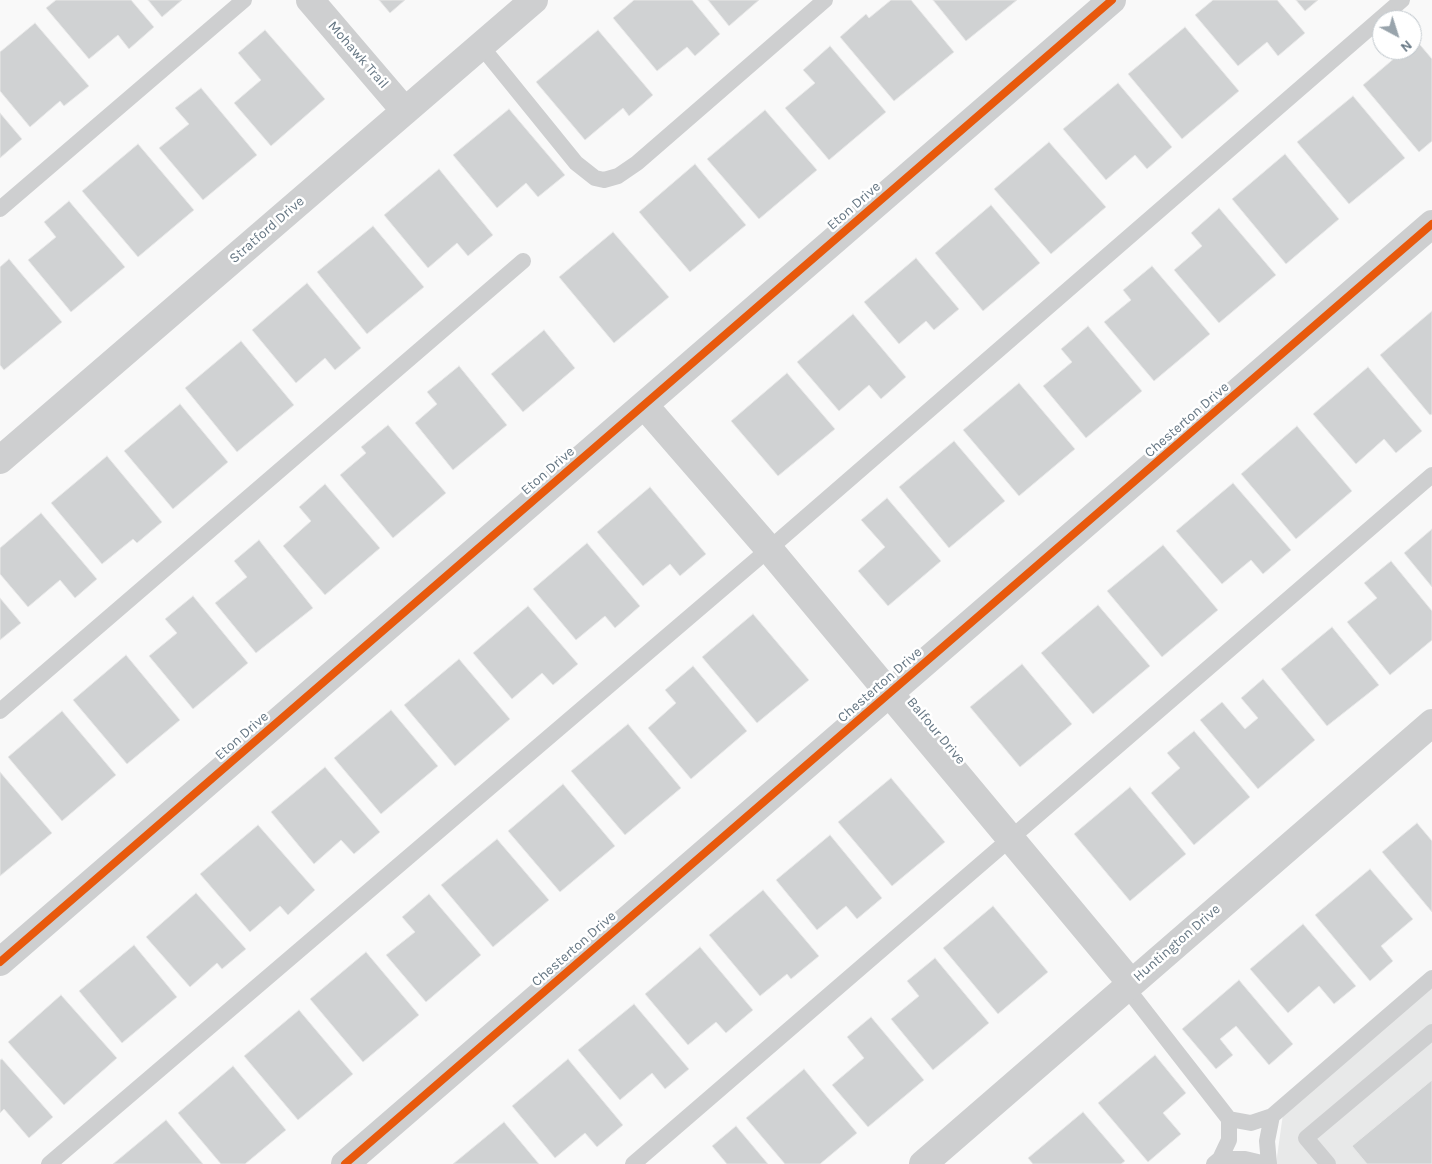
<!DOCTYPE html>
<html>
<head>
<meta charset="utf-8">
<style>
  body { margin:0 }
  #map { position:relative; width:1432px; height:1164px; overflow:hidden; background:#f9f9f9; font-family:Karla,sans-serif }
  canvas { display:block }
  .north { position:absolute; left:1372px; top:10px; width:50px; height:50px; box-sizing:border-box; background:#fff; border:1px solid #c1c8cd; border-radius:50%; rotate:140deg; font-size:14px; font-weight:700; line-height:20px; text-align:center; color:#657683 }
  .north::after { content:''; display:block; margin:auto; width:18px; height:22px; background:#99a4ac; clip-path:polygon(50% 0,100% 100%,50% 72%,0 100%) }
</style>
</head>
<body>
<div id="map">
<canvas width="1432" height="1164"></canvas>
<div class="north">N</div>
</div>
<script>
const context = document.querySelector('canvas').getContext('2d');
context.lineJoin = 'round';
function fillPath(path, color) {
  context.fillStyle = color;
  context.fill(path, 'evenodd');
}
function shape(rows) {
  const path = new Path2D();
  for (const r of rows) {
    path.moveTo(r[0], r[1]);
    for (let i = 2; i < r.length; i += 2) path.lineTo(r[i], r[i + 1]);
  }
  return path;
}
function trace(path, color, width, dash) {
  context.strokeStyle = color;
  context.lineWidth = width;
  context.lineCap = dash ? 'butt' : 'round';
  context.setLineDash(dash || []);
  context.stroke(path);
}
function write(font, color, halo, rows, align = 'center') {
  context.font = font + ' Karla,sans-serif';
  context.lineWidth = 5;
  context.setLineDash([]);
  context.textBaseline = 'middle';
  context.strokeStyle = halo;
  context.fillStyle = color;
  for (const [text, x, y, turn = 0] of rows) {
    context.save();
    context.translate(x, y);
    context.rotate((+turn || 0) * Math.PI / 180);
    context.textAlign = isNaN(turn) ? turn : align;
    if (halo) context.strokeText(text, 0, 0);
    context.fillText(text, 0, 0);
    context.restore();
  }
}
fillPath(shape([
  [1432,988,1432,1164,1276,1164,1283,1114]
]), '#e8e9e9');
const building = shape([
  [56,0,131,0,154,27,129,49,118,35,89,59,46,8,56,0],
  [148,0,182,0,162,17,148,0],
  [379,0,405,0,390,13,379,0],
  [634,0,692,0,720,34,695,56,687,47,657,71,613,18,634,0],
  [708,0,759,0,729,26,708,0],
  [891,0,911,0,954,52,894,101,840,37,866,14,869,18,891,0],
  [933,0,1017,0,966,41,933,0],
  [1213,0,1277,0,1305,33,1278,56,1267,42,1238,66,1195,15,1213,0],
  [1296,0,1318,0,1305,11,1296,0],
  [35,23,89,86,64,106,60,101,30,127,0,91,0,52,35,23],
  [1185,27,1239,91,1182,139,1128,74,1185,27],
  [265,30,325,99,271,146,234,103,261,80,238,53,265,30],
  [598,30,653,95,629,116,623,108,585,140,536,82,598,30],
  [1416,40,1432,59,1432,141,1419,152,1363,85,1404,50,1412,50,1412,43,1416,40],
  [830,46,886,112,829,160,785,108,815,83,803,70,830,46],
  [1118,83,1172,147,1147,169,1135,155,1106,180,1063,129,1118,83],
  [201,88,257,155,203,200,159,148,189,124,175,108,201,88],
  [1353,96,1405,158,1349,204,1297,142,1353,96],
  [509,109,565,175,538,197,526,183,497,208,453,155,509,109],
  [765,110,817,170,759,219,707,159,765,110],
  [0,113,22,139,0,158,0,113],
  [1049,142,1106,207,1051,254,994,189,1049,142],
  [138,144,194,210,138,257,82,191,138,144],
  [1285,154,1339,219,1286,264,1232,199,1285,154],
  [695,164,746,225,690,272,639,212,695,164],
  [439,169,493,235,468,256,457,243,428,268,384,215,439,169],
  [69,201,125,267,71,312,28,260,56,237,44,222,69,201],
  [991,205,1040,263,983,311,935,253,991,205],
  [1219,208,1276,275,1219,323,1174,270,1202,246,1191,233,1219,208],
  [373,226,424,287,367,334,317,272,373,226],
  [613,232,669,297,614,343,559,277,613,232],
  [916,258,959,309,934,330,926,321,899,344,864,302,916,258],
  [9,259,62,322,4,370,0,365,0,267,9,259],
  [1152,266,1210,334,1154,381,1104,322,1131,300,1123,290,1152,266],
  [307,283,361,348,335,370,325,358,296,383,252,330,307,283],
  [1432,311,1432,414,1430,415,1380,355,1432,311],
  [853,314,906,377,881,399,869,385,839,411,797,362,853,314],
  [1088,326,1142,391,1086,438,1043,386,1072,362,1061,349,1088,326],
  [544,330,575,368,523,412,491,374,544,330],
  [241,341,294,405,237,452,185,388,241,341],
  [459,366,507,425,453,470,415,423,437,404,427,392,459,366],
  [1368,367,1422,431,1396,453,1384,439,1356,464,1313,414,1368,367],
  [787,373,835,429,778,476,731,421,787,373],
  [1019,383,1075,449,1019,496,963,430,1019,383],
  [180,404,228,462,173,509,124,451,180,404],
  [388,425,446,493,393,538,340,475,366,453,361,447,388,425],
  [1297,426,1352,491,1296,539,1241,474,1297,426],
  [954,441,1005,501,949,548,899,487,954,441],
  [107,456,162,522,137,543,133,539,102,564,51,503,107,456],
  [1233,483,1291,550,1263,574,1251,560,1222,584,1176,531,1233,483],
  [325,484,380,548,325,595,283,546,311,521,299,507,325,484],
  [650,487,706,554,680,576,670,564,643,586,597,532,650,487],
  [887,498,941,561,888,606,858,571,885,547,861,520,887,498],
  [41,513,97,579,75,598,60,580,28,607,0,574,0,548,41,513],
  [1432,529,1432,587,1404,553,1432,529],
  [259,540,313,608,256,653,215,603,247,577,234,561,259,540],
  [587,543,640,606,615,628,605,616,576,640,533,589,587,543],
  [1163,545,1218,610,1162,657,1107,591,1163,545],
  [1391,561,1432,611,1432,640,1390,675,1347,622,1377,598,1364,583,1391,561],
  [193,596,248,663,193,709,149,656,177,633,165,619,193,596],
  [0,598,21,623,0,640,0,598],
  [1098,605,1150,666,1093,714,1041,653,1098,605],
  [528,606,578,664,553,685,542,673,512,699,473,653,528,606],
  [753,614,809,680,757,723,702,657,753,614],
  [1332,627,1379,685,1327,726,1281,669,1332,627],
  [126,655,180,720,127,764,73,700,126,655],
  [459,659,510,719,455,766,404,705,459,659],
  [1022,664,1072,724,1020,767,970,707,1022,664],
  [693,666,747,731,691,779,648,728,676,703,665,690,693,666],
  [1263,679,1315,740,1258,789,1200,720,1222,702,1245,729,1258,718,1241,698,1263,679],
  [391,710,438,766,381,814,334,758,391,710],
  [62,711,116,775,62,821,8,757,62,711],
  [628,724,681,788,625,835,571,771,628,724],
  [1194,731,1250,797,1194,845,1151,793,1180,768,1167,753,1194,731],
  [325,767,380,832,354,854,341,840,314,864,271,812,325,767],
  [0,772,52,833,0,876,0,772],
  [891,778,945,842,892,886,838,822,891,778],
  [563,784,615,846,560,892,508,831,563,784],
  [1130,787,1186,854,1130,901,1074,834,1130,787],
  [1417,823,1432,841,1432,912,1382,852,1417,823],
  [258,825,315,890,288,915,280,906,250,932,200,874,258,825],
  [830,835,882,898,857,919,846,906,817,930,776,880,830,835],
  [497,839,549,900,493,947,441,885,497,839],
  [1370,869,1413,919,1381,946,1393,961,1370,981,1315,915,1370,869],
  [763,890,819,956,791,979,787,974,760,996,709,935,763,890],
  [196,893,246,949,222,969,217,963,190,987,146,937,196,893],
  [429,894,481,955,426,1002,386,955,415,932,402,917,429,894],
  [993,906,1048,972,998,1014,943,948,993,906],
  [1303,924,1356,986,1334,1004,1319,986,1288,1013,1250,969,1303,924],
  [134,945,177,997,122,1043,79,991,134,945],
  [700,947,753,1010,726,1033,716,1022,688,1045,645,994,700,947],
  [366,952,419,1015,363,1062,310,999,366,952],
  [935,958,989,1023,933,1070,891,1019,919,996,907,981,935,958],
  [1239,980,1293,1044,1269,1065,1236,1026,1220,1039,1233,1055,1216,1069,1182,1029,1239,980],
  [61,995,117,1058,64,1105,8,1042,61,995],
  [634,1004,689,1069,665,1089,652,1073,620,1100,578,1050,634,1004],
  [299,1010,353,1074,298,1120,244,1056,299,1010],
  [871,1017,924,1080,868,1127,832,1085,864,1058,847,1037,871,1017],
  [1155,1055,1186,1093,1163,1113,1181,1134,1148,1162,1098,1103,1155,1055],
  [2,1059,53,1117,29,1138,4,1109,0,1113,0,1060,2,1059],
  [568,1059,623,1125,597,1147,585,1133,555,1158,512,1106,568,1059],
  [233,1066,286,1130,245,1164,221,1164,178,1113,233,1066],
  [804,1069,857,1133,820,1164,785,1164,746,1118,804,1069],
  [1432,1080,1432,1164,1367,1164,1352,1146,1432,1080],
  [1083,1112,1125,1161,1121,1164,1033,1164,1028,1158,1083,1112],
  [166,1120,203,1164,113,1164,166,1120],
  [504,1122,539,1164,453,1164,504,1122],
  [736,1126,768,1164,727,1164,712,1146,736,1126]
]);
fillPath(building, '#d0d2d3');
trace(building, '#e8e8e8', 1);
trace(shape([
  [481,46,576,163,595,178,604,180,618,176,637,163,825,0],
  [0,209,244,0],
  [0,711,523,261],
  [1126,987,1229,1119,1229,1140,1220,1159,1214,1164],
  [1229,1119,1251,1123,1272,1116,1432,978],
  [1220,1159,1245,1159,1266,1164],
  [49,1164,769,549,1402,0],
  [633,1164,1432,475],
  [1269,1164,1267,1141,1272,1116],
  [1328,1164,1306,1138,1432,1032]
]), '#cecfd0', 16);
trace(shape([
  [310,0,405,111],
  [644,405,769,549,1131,983],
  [0,460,534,0],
  [0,962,1112,0],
  [345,1164,1432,224],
  [923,1164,1432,723]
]), '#cecfd0', 28);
trace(shape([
  [0,962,1112,0],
  [345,1164,1432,224]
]), '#e8590c', 8);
write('14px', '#657683', '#fff', [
  ["Mohawk Trail",358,55,49],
  ["Eton Drive",854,206,-41],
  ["Stratford Drive",267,230,-41],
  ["Chesterton Drive",1187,420,-41],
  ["Eton Drive",548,471,-41],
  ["Chesterton Drive",880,685,-41],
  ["Balfour Drive",936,731,50],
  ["Eton Drive",242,736,-41],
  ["Huntington Drive",1177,943,-41],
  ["Chesterton Drive",574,949,-41]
]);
</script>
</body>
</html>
